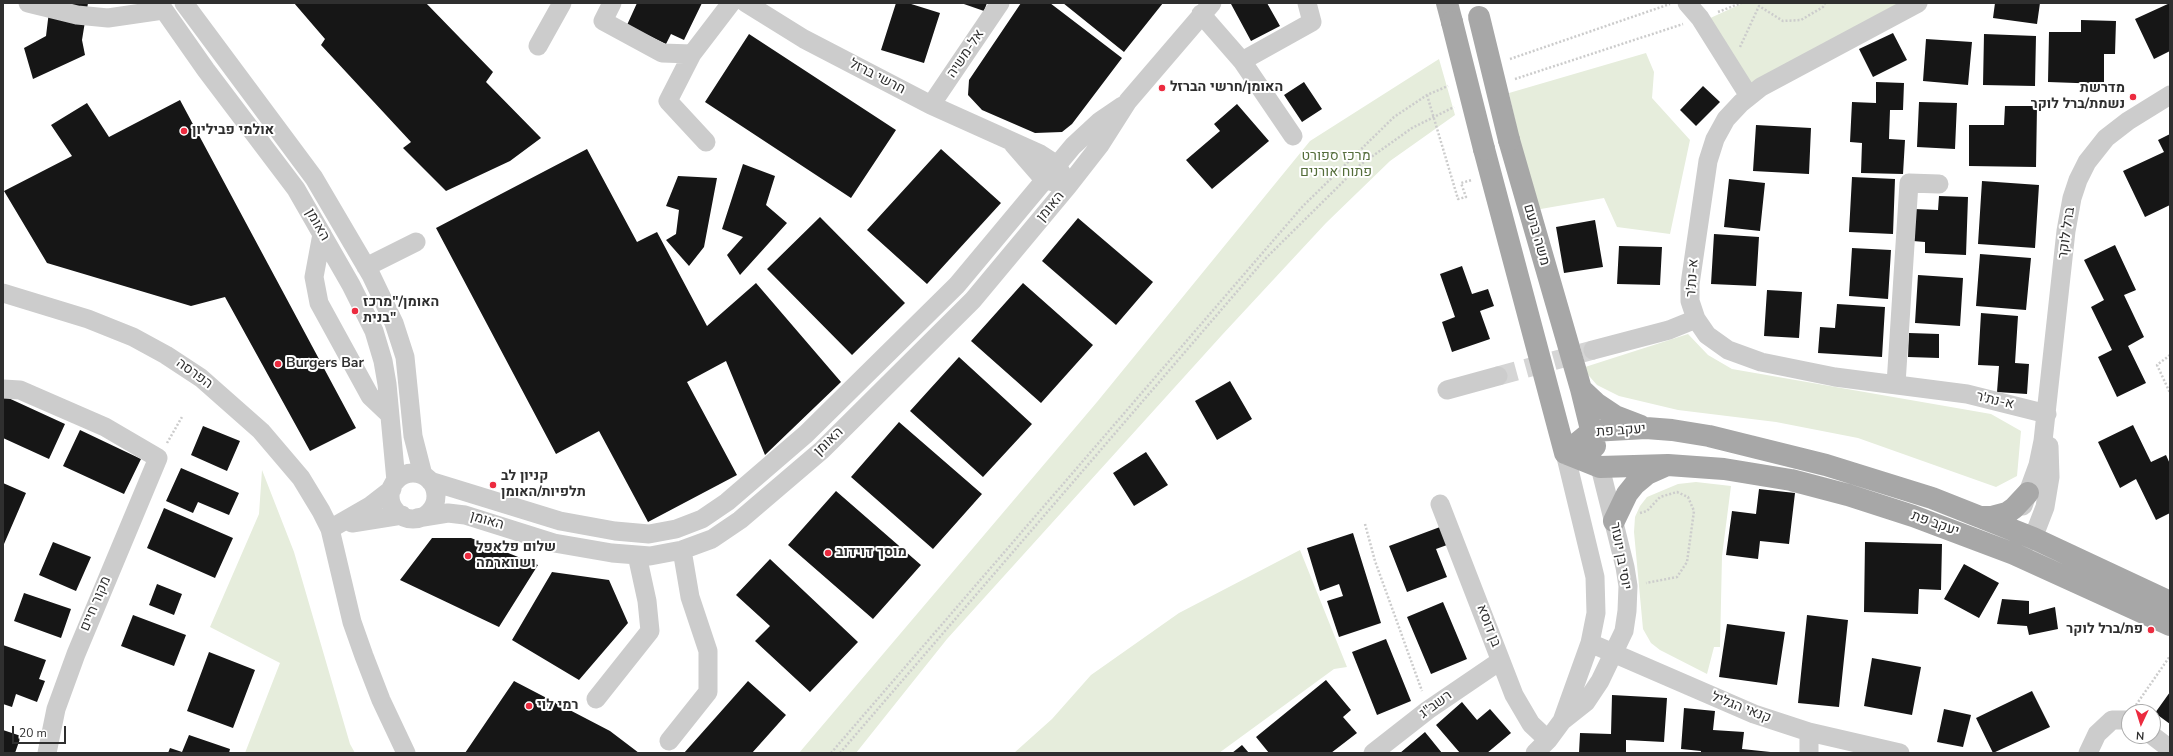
<!DOCTYPE html>
<html>
<head>
<meta charset="utf-8">
<style>
  body { margin:0 }
  #map { position:relative; width:2173px; height:756px; overflow:hidden; background:#fff; font-family:"Nunito Sans",sans-serif }
  canvas { display:block }
  .frame { position:absolute; inset:0; border:4px solid #2f2f2f; pointer-events:none }
  .north { position:absolute; left:2121px; top:704px; width:40px; height:40px; box-sizing:border-box; background:#fff; border:1px solid #acacac; border-radius:50%; rotate:184deg; font-size:11px; font-weight:700; line-height:16px; text-align:center; color:#2f2f2f }
  .north::after { content:''; display:block; margin:auto; width:14px; height:18px; background:#ec2b3f; clip-path:polygon(50% 0,100% 100%,50% 72%,0 100%) }
  .scale { position:absolute; left:12px; top:726px; width:54px; height:18px; box-sizing:border-box; border:2px solid #2f2f2f; border-top:0; padding-left:5px; font-size:12px; line-height:14px; white-space:nowrap; color:#2f2f2f; -webkit-text-stroke:3px #fff; paint-order:stroke }
</style>
</head>
<body>
<div id="map">
<canvas width="2173" height="756"></canvas>
<div class="frame"></div>
<div class="north">N</div>
<div class="scale">20 m</div>
</div>
<script>
const context = document.querySelector('canvas').getContext('2d');
context.lineJoin = 'round';
function fillPath(path, color) {
  context.fillStyle = color;
  context.fill(path, 'evenodd');
}
function shape(rows) {
  const path = new Path2D();
  for (const r of rows) {
    if (r.length === 3) {
      path.moveTo(r[0] + r[2], r[1]);
      path.arc(r[0], r[1], r[2], 0, 2 * Math.PI);
      continue;
    }
    path.moveTo(r[0], r[1]);
    for (let i = 2; i < r.length; i += 2) path.lineTo(r[i], r[i + 1]);
  }
  return path;
}
function trace(path, color, width, dash) {
  context.strokeStyle = color;
  context.lineWidth = width;
  context.lineCap = dash ? 'butt' : 'round';
  context.setLineDash(dash || []);
  context.stroke(path);
}
function write(font, color, halo, rows, align = 'center') {
  context.font = font + ' "Nunito Sans",Heebo,sans-serif';
  context.lineWidth = 4;
  context.setLineDash([]);
  context.textBaseline = 'middle';
  context.strokeStyle = halo;
  context.fillStyle = color;
  for (const [text, x, y, turn = 0] of rows) {
    context.save();
    context.translate(x, y);
    context.rotate((+turn || 0) * Math.PI / 180);
    context.textAlign = isNaN(turn) ? turn : align;
    if (halo) context.strokeText(text, 0, 0);
    context.fillText(text, 0, 0);
    context.restore();
  }
}
fillPath(shape([
  [1743,3,1903,3,1749,87,1706,20],
  [1646,53,1654,72,1652,98,1690,140,1670,234,1617,227,1604,198,1535,210,1509,93],
  [1439,59,1455,115,1390,161,1326,223,1222,335,947,639,856,753,799,753,1097,402,1310,141],
  [1688,334,1708,355,1732,369,1991,414,2021,431,2017,476,1996,487,1858,438,1776,422,1678,410,1619,396,1597,385,1582,368],
  [262,470,294,552,350,744,355,753,245,753,280,663,210,627,259,514],
  [1696,482,1731,486,1722,556,1720,647,1714,647,1707,674,1660,650,1651,643,1643,629,1634,532,1635,517,1640,506,1647,497,1678,484],
  [1300,550,1347,667,1334,669,1219,753,1014,753,1052,719,1091,675,1179,613]
]), '#e6eddc');
fillPath(shape([
  [50,3,88,3,82,40,85,55,33,79,24,48,46,36],
  [294,3,426,3,493,72,486,82,541,138,510,161,446,191,403,148,411,142,321,45,325,39],
  [637,3,702,3,684,40,671,34,666,44,627,25],
  [896,3,908,3,940,13,924,63,881,50],
  [961,3,987,3,984,11],
  [1021,3,1050,3,1122,58,1072,124,1062,132,1035,133,982,110,968,95,969,80],
  [1063,3,1163,3,1124,52],
  [1267,3,1280,26,1251,41,1231,4],
  [1995,3,2040,3,2037,24,1993,18],
  [2170,3,2170,51,2154,59,2135,19],
  [2081,20,2116,21,2115,54,2104,54,2104,84,2048,82,2049,32,2081,32],
  [1893,33,1907,60,1873,77,1859,49],
  [749,34,896,130,851,198,705,102],
  [1984,34,2036,36,2035,86,1983,85],
  [1926,39,1972,42,1968,85,1923,81],
  [1304,82,1322,109,1302,122,1284,95],
  [1876,82,1904,83,1903,110,1890,110,1889,139,1905,140,1903,174,1861,173,1862,143,1850,142,1852,102,1876,103],
  [1703,86,1720,102,1696,126,1680,110],
  [180,100,356,428,310,451,225,297,191,306,47,263,4,191,72,156,51,125,87,103,109,137],
  [1919,102,1957,103,1955,149,1917,147],
  [1237,104,1269,141,1212,189,1186,160,1220,131,1214,124],
  [2005,106,2037,106,2036,167,1969,166,1969,125,2004,125],
  [1756,125,1811,128,1809,174,1753,171],
  [2170,134,2170,205,2145,217,2123,171,2164,152,2158,140],
  [587,149,637,242,657,232,707,326,756,283,841,382,765,455,726,361,687,382,737,475,648,522,599,431,556,454,436,228],
  [941,149,1001,203,927,284,867,230],
  [743,164,775,176,766,205,787,223,740,275,727,255,743,237,722,229],
  [678,176,717,178,704,247,689,266,666,240,676,234,679,210,666,206],
  [1852,177,1895,179,1893,234,1849,232],
  [1729,179,1765,183,1760,231,1724,227],
  [1982,181,2039,185,2035,248,1978,244],
  [1939,196,1968,197,1966,255,1925,253,1925,242,1913,241,1914,209,1938,210],
  [820,217,905,303,852,355,767,269],
  [1078,218,1153,282,1116,325,1042,261],
  [1595,220,1603,267,1564,273,1556,227],
  [1714,234,1759,237,1756,286,1711,284],
  [2115,245,2136,290,2124,295,2144,337,2128,346,2146,383,2117,397,2098,357,2112,350,2091,307,2104,300,2084,260],
  [1619,246,1662,247,1660,285,1617,284],
  [1852,248,1891,250,1888,299,1849,296],
  [1980,254,2031,258,2026,310,1976,306],
  [1462,266,1472,294,1488,289,1494,306,1480,311,1490,339,1452,352,1442,322,1455,317,1440,274],
  [1918,275,1963,278,1960,326,1915,323],
  [1023,283,1093,345,1041,403,971,341],
  [1767,290,1802,292,1799,338,1764,336],
  [1837,304,1885,307,1882,357,1818,353,1820,327,1835,328],
  [1981,313,2018,316,2015,363,2029,364,2027,394,1997,392,1999,366,1978,365],
  [1909,333,1939,334,1939,358,1908,357],
  [959,357,1032,424,983,477,910,411],
  [1230,381,1252,419,1217,440,1195,401],
  [4,396,65,424,49,459,3,438],
  [899,422,982,494,933,549,851,477],
  [2133,425,2151,462,2166,455,2170,464,2170,513,2156,520,2136,479,2120,488,2098,442],
  [203,426,240,441,227,471,191,455],
  [80,430,141,459,124,494,63,466],
  [1146,452,1168,485,1134,506,1113,473],
  [181,468,239,493,229,515,198,502,193,513,166,501],
  [3,483,26,493,4,544,3,543],
  [1759,489,1795,493,1789,544,1760,541,1758,559,1726,555,1732,511,1756,514],
  [836,491,921,565,873,619,788,545],
  [164,508,233,538,215,578,147,548],
  [1440,527,1447,545,1436,549,1447,577,1407,592,1389,546],
  [1353,533,1381,623,1339,637,1327,601,1343,596,1339,584,1320,591,1307,548],
  [432,538,471,538,538,565,499,627,400,580],
  [53,542,91,557,76,591,39,575],
  [1865,542,1942,544,1941,590,1919,589,1918,614,1864,612],
  [770,559,858,642,810,692,755,641,770,626,736,595],
  [1964,564,1999,583,1979,618,1944,599],
  [552,572,609,580,628,623,579,680,512,640],
  [157,584,182,594,174,615,149,605],
  [24,593,71,609,61,638,14,621],
  [2002,599,2029,601,2029,614,2055,607,2058,629,2029,635,2027,626,1997,624],
  [1443,602,1467,659,1431,674,1407,617],
  [133,615,186,635,174,666,121,646],
  [1807,615,1848,620,1839,707,1798,703],
  [1727,624,1785,632,1777,685,1719,677],
  [1386,639,1411,701,1377,715,1352,652],
  [3,645,46,660,39,679,45,681,37,702,16,694,12,707,3,704],
  [209,652,255,670,233,728,187,711],
  [1872,658,1921,667,1912,715,1864,706],
  [1326,680,1351,710,1343,717,1357,733,1331,753,1269,753,1256,737],
  [514,681,610,731,639,753,465,753],
  [748,681,786,715,752,753,684,753],
  [2032,691,2050,727,1993,753,1976,718],
  [2170,692,2170,724,2155,713],
  [1612,695,1667,698,1664,742,1626,740,1626,753,1579,753,1580,733,1611,734],
  [1462,702,1477,720,1490,709,1511,733,1487,753,1460,753,1436,725],
  [1684,708,1715,711,1713,730,1744,732,1742,749,1780,753,1701,753,1701,751,1681,749],
  [1944,709,1971,715,1963,747,1937,742],
  [3,730,21,736,15,753,3,753],
  [1425,732,1442,753,1400,753],
  [189,735,230,749,229,753,168,753,170,748,182,752],
  [1242,745,1249,753,1232,753]
]), '#161616');
trace(shape([
  [1498,376,1593,350]
]), '#d5d5d5', 19, [19, 10]);
trace(shape([
  [1718,12,1741,3],
  [1740,47,1759,6,1783,21,1801,20,1823,7,1825,3],
  [1510,59,1670,4],
  [1515,79,1683,24],
  [1427,95,1458,199,1466,197,1461,183,1472,180],
  [2170,355,2157,365,2170,393],
  [167,443,182,417],
  [1640,513,1647,511,1660,497,1677,492,1688,497,1694,511,1687,562,1677,577,1646,583],
  [1365,524,1375,561,1422,691],
  [2136,705,2170,656],
  [831,753,1303,206,1394,117,1427,95,1448,86],
  [840,753,1265,259,1360,165,1412,128,1454,107]
]), '#ccc', 2.5, [2, 2]);
trace(shape([
  [28,3,77,15,108,18,163,10],
  [159,3,206,70,296,189,351,285,374,331,383,361,387,384,396,481],
  [184,3,314,178,371,275,394,323,405,357,413,436,423,475],
  [612,3,603,21,662,53,692,54,731,3],
  [746,3,804,39,931,105,1040,154,1057,165,1063,176],
  [1687,3,1700,18,1749,96],
  [1918,3,1761,87,1741,103,1726,119,1715,139,1708,161,1690,284,1690,301,1696,319,1707,335,1728,350,1761,362,1835,377,1967,394,2047,414],
  [1201,14,1242,61,1293,136],
  [538,46,562,3],
  [692,54,668,101,706,142],
  [1242,61,1312,22,1307,3],
  [931,105,1000,3],
  [1013,144,1040,175,1046,180,1058,183],
  [322,234,314,277,319,303,370,396,389,414],
  [366,267,416,242],
  [3,293,88,319,133,337,166,355,201,378,261,431,301,478,321,511,330,529,352,622,364,656,381,700,406,753],
  [1593,350,1669,330,1696,319],
  [1896,384,1909,183,1939,184],
  [3,389,20,390,105,427,158,458,76,654,56,709,47,753],
  [1447,390,1498,376],
  [413,496,23],
  [430,481,560,521,615,531,649,534,676,529,702,519,727,502,806,434,957,285,1073,146,1100,121,1122,106],
  [1440,504,1514,695,1531,724,1548,740],
  [2023,506,2038,465,2043,441,2066,231,2072,198,2078,180,2087,162,2106,138,2128,121,2170,95],
  [417,518,448,513,465,515,554,543,612,553,650,556,682,550,712,539,740,520,822,450,973,300,1068,186,1100,145,1128,101,1212,3],
  [352,523,402,515],
  [330,529,370,506,392,489],
  [2022,547,2033,538,2045,507,2050,477,2049,446],
  [1590,643,1754,714,1809,732,1900,753],
  [596,699,650,631,647,601,637,555],
  [1562,721,1586,702,1600,681,1624,631,1627,611,1628,586,1625,567,1600,467],
  [2153,736,2170,749],
  [669,741,708,692,708,651,690,597,682,550],
  [1373,753,1428,710,1500,661],
  [1535,753,1548,740,1562,721,1590,643,1596,613,1595,577,1565,453],
  [1809,753,1809,732],
  [2088,753,2097,734,2112,720,2129,720]
]), '#ccc', 19);
trace(shape([
  [1447,3,1452,22],
  [1509,140,1581,389,1595,446],
  [1484,149,1565,453],
  [1581,389,1597,404,1615,416,1641,426],
  [1565,453,1592,431,1646,428,1672,430,1709,436,1826,465,1932,498,2033,538,2170,602],
  [1565,453,1600,467,1668,465,1724,469,1791,480,1848,495,1913,516,2014,554,2170,625],
  [1980,517,1992,517,2007,513,2014,508,2028,493],
  [1614,521,1627,494,1635,484,1647,474,1665,466]
]), '#a7a7a7', 22);
trace(shape([
  [1479,17,1509,140],
  [1452,22,1484,149]
]), '#a7a7a7', 22);
for (const [x, y, r, color] of [
  [1162,88,4,"#ec2b3f"],
  [2133,97,4,"#ec2b3f"],
  [184,131,4,"#ec2b3f"],
  [355,311,4,"#ec2b3f"],
  [278,364,4,"#ec2b3f"],
  [493,485,4,"#ec2b3f"],
  [828,553,4,"#ec2b3f"],
  [468,556,4,"#ec2b3f"],
  [2151,630,4,"#ec2b3f"],
  [529,706,4,"#ec2b3f"]
]) {
  const dot = new Path2D();
  dot.arc(x, y, r, 0, 2 * Math.PI);
  context.fillStyle = color;
  context.fill(dot);
  trace(dot, '#fff', 1.5);
}
write('14px', '#2f2f2f', '#fff', [
  ["אל-משיה",966,54,-56],
  ["חרשי ברזל",877,77,27],
  ["האומן",1051,207,-50],
  ["האומן",317,225,60],
  ["ברל לוקר",2067,233,-82],
  ["משה ברעם",1536,235,74],
  ["א-נת'ר",1693,278,-86],
  ["הפרסה",194,374,36],
  ["א-נת'ר",1995,401,13],
  ["יעקב פת",1621,431,-4],
  ["האומן",829,442,-44],
  ["האומן",487,521,16],
  ["יעקב פת",1935,524,20],
  ["יוסי בן יועזר",1620,556,80],
  ["מקור חיים",96,604,-67],
  ["בן דוסא",1488,626,69],
  ["רשב\"ג",1436,705,-36],
  ["קנאי הגליל",1741,708,21]
]);
write('bold 14px', '#2f2f2f', '#fff', [
  ["האומן/חרשי הברזל",1170,88],
  ["מדרשת",2125,89,"right"],
  ["נשמת/ברל לוקר",2125,105,"right"],
  ["אולמי פביליון",192,131],
  ["האומן/\"מרכז",363,303],
  ["בנית\"",363,319],
  ["Burgers Bar",286,364],
  ["קניון לב",501,477],
  ["תלפיות/האומן",501,493],
  ["שלום פלאפל",476,548],
  ["ושווארמה",476,564],
  ["מוסך דוידוב",836,553],
  ["פת/ברל לוקר",2143,630,"right"],
  ["רמי לוי",537,706]
], 'left');
write('14px', '#546d3a', '#fff', [
  ["מרכז ספורט",1336,157],
  ["פתוח אורנים",1336,173]
]);
</script>
</body>
</html>
